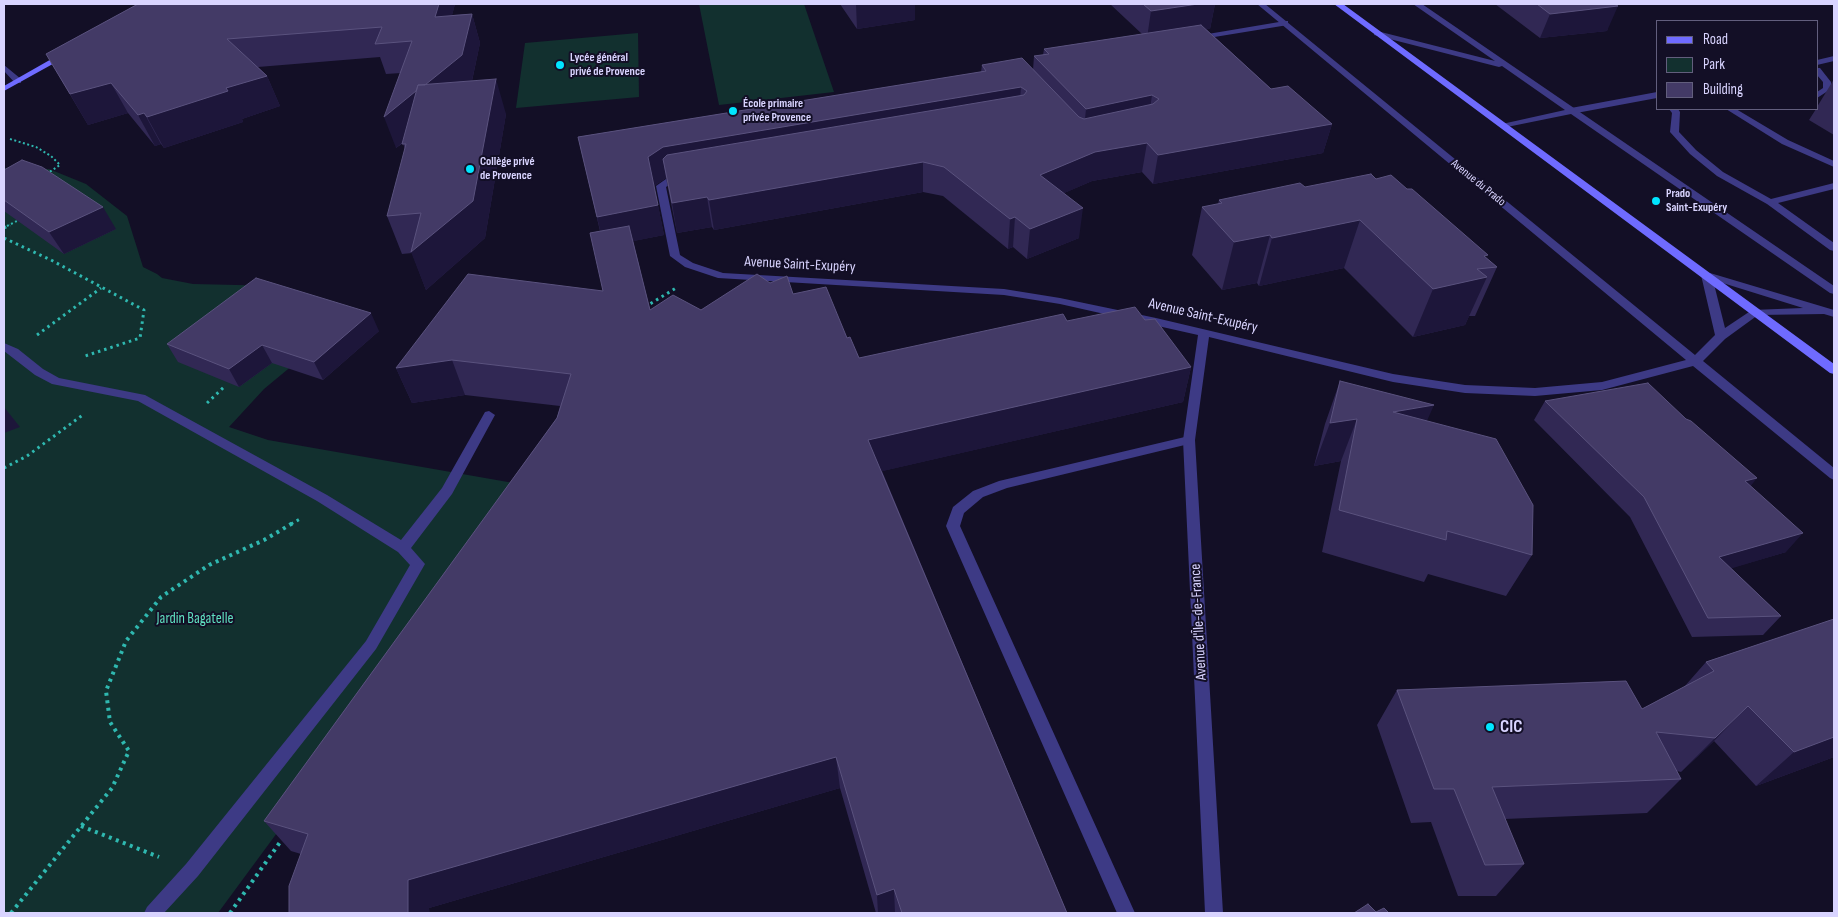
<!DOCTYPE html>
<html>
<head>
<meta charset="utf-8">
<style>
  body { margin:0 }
  #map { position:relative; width:1838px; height:917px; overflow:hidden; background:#130f26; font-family:"Sofia Sans Condensed",sans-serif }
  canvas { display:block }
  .frame { position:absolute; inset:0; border:5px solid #d9d4ff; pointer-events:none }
  .legend { position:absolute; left:1656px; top:20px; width:162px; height:90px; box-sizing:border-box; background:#130f26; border:1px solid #625e7d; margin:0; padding:6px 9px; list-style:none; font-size:15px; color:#d9d4ff }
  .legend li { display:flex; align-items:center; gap:10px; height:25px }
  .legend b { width:25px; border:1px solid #625e7d }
</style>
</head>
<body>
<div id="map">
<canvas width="1838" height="917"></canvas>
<div class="frame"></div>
<ul class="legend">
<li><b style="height:6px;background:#6f6bff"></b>Road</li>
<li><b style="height:14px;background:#12302f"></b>Park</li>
<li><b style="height:14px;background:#433a66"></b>Building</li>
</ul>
</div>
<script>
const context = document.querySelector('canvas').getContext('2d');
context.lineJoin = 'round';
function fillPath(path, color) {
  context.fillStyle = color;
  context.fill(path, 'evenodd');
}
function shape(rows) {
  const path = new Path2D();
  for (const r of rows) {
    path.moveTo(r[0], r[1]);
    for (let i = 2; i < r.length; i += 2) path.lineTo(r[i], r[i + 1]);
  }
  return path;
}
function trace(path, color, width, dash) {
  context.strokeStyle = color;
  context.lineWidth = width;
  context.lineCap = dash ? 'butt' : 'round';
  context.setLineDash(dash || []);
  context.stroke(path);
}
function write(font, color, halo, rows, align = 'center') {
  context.font = font + ' "Sofia Sans Condensed",sans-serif';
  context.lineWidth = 4;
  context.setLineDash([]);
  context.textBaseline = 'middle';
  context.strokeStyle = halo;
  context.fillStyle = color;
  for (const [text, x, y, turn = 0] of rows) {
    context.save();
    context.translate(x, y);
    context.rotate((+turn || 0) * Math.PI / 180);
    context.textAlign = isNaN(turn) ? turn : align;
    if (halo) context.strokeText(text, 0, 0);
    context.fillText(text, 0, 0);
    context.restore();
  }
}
fillPath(shape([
  [699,4,804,4,834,92,719,105],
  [638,33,639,97,516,108,525,43],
  [4,168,49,169,86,184,127,216,143,267,157,274,162,278,193,284,281,286,346,321,264,389,229,427,268,440,525,485,327,765,218,913,4,913]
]), '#12302f');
trace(shape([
  [10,139,36,147,51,156,60,165,48,173],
  [7,226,19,220]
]), '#2fb8b0', 2, [2, 2.5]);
trace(shape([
  [4,228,10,225],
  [4,238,51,260,144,310,140,338,82,357],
  [645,307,676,288],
  [37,335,101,288],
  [207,403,224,387],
  [4,468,27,456,84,414],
  [291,524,300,519]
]), '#2fb8b0', 3, [2.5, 4]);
trace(shape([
  [81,826,159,857],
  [11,913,112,788,129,751,110,722,106,691,126,641,161,597,209,565,264,540,293,523],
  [230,913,283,838]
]), '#2fb8b0', 4, [3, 4.5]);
fillPath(shape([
  [1285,21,1288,21,1288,25,1196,40,1192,38,1196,36,1285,21],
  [1834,56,1834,61,1817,65,1817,60,1834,56],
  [1817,68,1820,68,1831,82,1831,89,1817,98,1817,92,1823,88,1823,82,1817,75,1817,68],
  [1657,92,1657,98,1571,114,1567,111,1571,108,1657,92],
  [1669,109,1678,109,1680,112,1679,132,1696,150,1723,172,1771,199,1834,183,1834,189,1778,203,1834,243,1834,251,1830,250,1767,204,1717,176,1690,154,1670,132,1672,113,1669,109],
  [1726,109,1736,109,1788,140,1834,161,1834,167,1782,144,1726,109],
  [4,343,18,349,43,369,59,378,145,395,327,495,401,540,442,488,485,412,489,411,495,415,452,494,411,548,425,564,376,649,198,876,164,913,144,913,147,907,186,864,366,641,410,565,398,552,317,501,138,401,52,384,35,375,4,351,4,343],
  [1189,436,1195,440,1193,443,1007,488,983,497,964,513,960,526,1135,913,1117,913,946,526,953,507,973,491,999,481,1189,436]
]), '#3d3a85');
fillPath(shape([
  [1257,4,1265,4,1695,355,1715,335,1701,275,1702,273,1710,273,1834,310,1834,317,1824,314,1758,315,1725,339,1703,361,1834,468,1834,480,1830,478,1693,366,1602,390,1535,396,1465,393,1393,382,1209,337,1195,440,1223,913,1205,913,1183,440,1198,335,1060,304,1004,295,718,278,685,267,670,256,656,186,666,179,685,176,685,180,672,183,666,187,680,255,693,263,723,273,1004,289,1060,298,1156,318,1393,374,1465,385,1535,388,1602,382,1686,360,1257,4],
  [1713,280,1803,308,1752,310,1725,328,1713,280],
  [1413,4,1422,4,1834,286,1834,294,1830,293,1571,114,1502,128,1502,124,1565,110,1502,66,1499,67,1374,35,1374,31,1377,31,1495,61,1413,4],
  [4,65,21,79,21,83,15,83,4,71,4,65]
]), '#3d3a85');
fillPath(shape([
  [1334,4,1343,4,1834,364,1834,374,1830,373,1334,4],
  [62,53,69,55,4,91,4,86,62,53]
]), '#6f6bff');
fillPath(shape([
  [138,4,455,4,452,15,472,14,480,43,472,81,506,114,485,238,426,290,412,253,402,254,387,216,405,150,403,143,396,148,401,73,386,74,380,57,258,67,267,76,280,106,242,119,243,122,164,148,161,144,155,146,128,113,88,125,46,54],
  [840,4,915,4,915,20,857,29],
  [1110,4,1215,4,1210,29,1206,29,1271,89,1332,124,1323,153,1153,184,1142,172,1092,181,1064,193,1079,238,1027,259,1013,247,1008,249,943,196,923,192,714,230,712,227,677,233,666,178,654,186,664,235,633,241,650,310,701,310,770,283,793,294,847,338,859,358,1067,321,1145,320,1191,367,1183,402,882,471,1067,913,876,913,840,788,429,908,301,854,291,851,264,821,557,418,560,406,465,395,412,403,396,368,603,291,600,231,578,137,981,72,982,65,1033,70,1034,56,1043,55,1044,49,1142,34],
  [1495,4,1614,4,1607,31,1540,38],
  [1834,79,1834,135,1809,120,1816,109,1817,109,1817,107],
  [4,170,116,229,64,254,4,211],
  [1376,179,1407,189,1497,267,1475,316,1469,316,1465,325,1413,337,1344,268,1259,286,1257,283,1222,290,1192,255,1202,207,1218,204,1219,200,1305,187],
  [379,331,323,380,272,363,239,387,178,362,167,344],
  [1340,381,1427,421,1532,555,1506,596,1428,574,1424,582,1322,552,1341,461,1314,466,1325,424],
  [1545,401,1750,486,1786,552,1731,568,1781,616,1763,635,1692,637,1630,517,1534,420],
  [1834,619,1834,757,1756,786,1714,741,1681,772,1677,771,1681,779,1647,813,1505,819,1524,864,1496,896,1458,896,1431,822,1411,823,1377,725,1397,690,1642,709,1684,687,1706,662]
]), '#312854');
fillPath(shape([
  [439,4,455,4,444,46,435,17],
  [856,4,915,4,915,20,857,29],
  [1198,4,1215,4,1210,29,1147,38,1151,11],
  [1618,6,1607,31,1540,38,1550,14],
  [472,14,480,43,471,85,396,148,384,117],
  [267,76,280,106,242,119,243,122,164,148,147,117,226,88],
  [496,79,506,114,485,238,426,290,411,252],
  [111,83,128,113,88,125,70,94],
  [1021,87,1019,115,663,159,666,178,654,186,648,157,663,147],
  [1152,95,1148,123,1083,138,1086,109],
  [144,113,161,144,155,146,138,115],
  [1332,124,1323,153,1153,184,1158,155],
  [1147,143,1142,172,1092,181,1037,205,1040,175,1095,152],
  [923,162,923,192,714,230,709,200],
  [707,197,712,227,677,233,672,203],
  [658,205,664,235,604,247,597,217],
  [103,207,116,229,64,254,49,232],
  [1083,208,1079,238,1027,259,1030,229],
  [1015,217,1013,247,1008,249,1010,219],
  [1360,220,1344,268,1259,286,1272,238],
  [1270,235,1257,283,1222,290,1234,242],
  [1487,277,1465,325,1413,337,1433,289],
  [371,313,379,331,323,380,314,362],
  [262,345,272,363,239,387,229,369],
  [452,360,465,395,412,403,396,368],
  [1191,367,1183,402,870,474,868,440],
  [1434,405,1415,448,1393,412],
  [4,407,20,427,4,433],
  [1357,419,1341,461,1314,466,1330,423],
  [1757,478,1742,497,1745,481],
  [1803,533,1786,552,1703,577,1719,557],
  [1748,706,1714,741,1681,772,1715,738],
  [1834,737,1834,757,1756,786,1794,752],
  [836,757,840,788,429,908,430,913,408,913,408,880],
  [894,889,895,913,878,913,877,895]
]), '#1d163a');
const building = shape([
  [138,4,439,4,435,17,472,14,462,55,425,85,418,85,416,91,384,117,412,41,375,44,382,27,227,39,267,76,226,88,228,91,147,117,144,113,138,115,111,83,70,94,46,54,138,4],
  [1143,4,1198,4,1151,11,1143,4],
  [1537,4,1614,4,1618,6,1550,14,1537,4],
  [1201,25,1271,89,1288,86,1332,124,1158,155,1147,143,1095,152,1040,175,1083,208,1030,229,1015,217,1010,219,944,167,923,162,709,200,707,197,672,203,663,159,667,155,1024,95,1027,91,1021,87,663,147,648,157,658,205,597,217,578,137,986,71,982,65,1022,58,1079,117,1084,119,1153,104,1159,99,1152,95,1086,109,1034,56,1049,54,1044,49,1201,25],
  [496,79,473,201,411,252,421,213,387,216,406,144,402,144,418,85,496,79],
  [22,160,42,167,103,207,49,232,4,200,4,170,22,160],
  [1371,174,1376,179,1391,175,1407,189,1412,189,1488,255,1484,256,1497,267,1477,269,1487,277,1433,289,1360,220,1272,238,1270,235,1234,242,1202,207,1222,203,1219,200,1300,183,1305,187,1371,174],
  [629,226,650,310,673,295,701,310,757,274,770,283,787,276,793,294,826,287,847,338,850,337,859,358,1063,314,1067,321,1135,307,1145,320,1155,319,1191,367,868,440,1067,913,902,913,894,889,877,895,836,757,408,880,408,913,289,913,289,886,308,834,264,821,557,418,571,374,452,360,396,368,468,274,603,291,590,233,629,226],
  [256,278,371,313,314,362,262,345,229,369,167,344,256,278],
  [1340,381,1434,405,1393,412,1496,439,1533,505,1532,555,1447,531,1446,540,1339,510,1357,419,1330,423,1340,381],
  [1648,383,1686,419,1691,421,1757,478,1745,481,1803,533,1719,557,1781,616,1708,618,1644,497,1545,401,1648,383],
  [1834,619,1834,737,1794,752,1748,706,1715,738,1656,732,1681,779,1492,787,1524,864,1485,865,1454,789,1434,789,1397,690,1626,681,1642,709,1714,671,1706,662,1834,619],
  [1368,904,1376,912,1384,908,1389,913,1354,913,1368,904]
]);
fillPath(building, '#433a66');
trace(building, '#5a527e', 1);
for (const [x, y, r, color] of [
  [560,65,5,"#00e5ff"],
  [733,111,5,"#00e5ff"],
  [470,169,5,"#00e5ff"],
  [1656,201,5,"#00e5ff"],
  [1490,727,5,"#00e5ff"]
]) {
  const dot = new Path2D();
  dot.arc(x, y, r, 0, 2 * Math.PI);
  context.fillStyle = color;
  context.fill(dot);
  trace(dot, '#130f26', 2);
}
write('bold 12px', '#d9d4ff', '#130f26', [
  ["Lycée général",570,58],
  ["privé de Provence",570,72],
  ["École primaire",743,104],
  ["privée Provence",743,118],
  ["Collège privé",480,162],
  ["de Provence",480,176],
  ["Prado",1666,194],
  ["Saint-Exupéry",1666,208]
], 'left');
write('12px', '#d9d4ff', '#130f26', [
  ["Avenue du Prado",1478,183,39]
]);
write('15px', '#d9d4ff', '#130f26', [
  ["Avenue Saint-Exupéry",800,265,3],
  ["Avenue Saint-Exupéry",1203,316,13],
  ["Avenue d'Île-de-France",1199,622,-93]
]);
write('15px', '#5fe0c0', '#130f26', [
  ["Jardin Bagatelle",195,619]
]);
write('bold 18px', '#d9d4ff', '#130f26', [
  ["CIC",1500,727]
], 'left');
</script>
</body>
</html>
